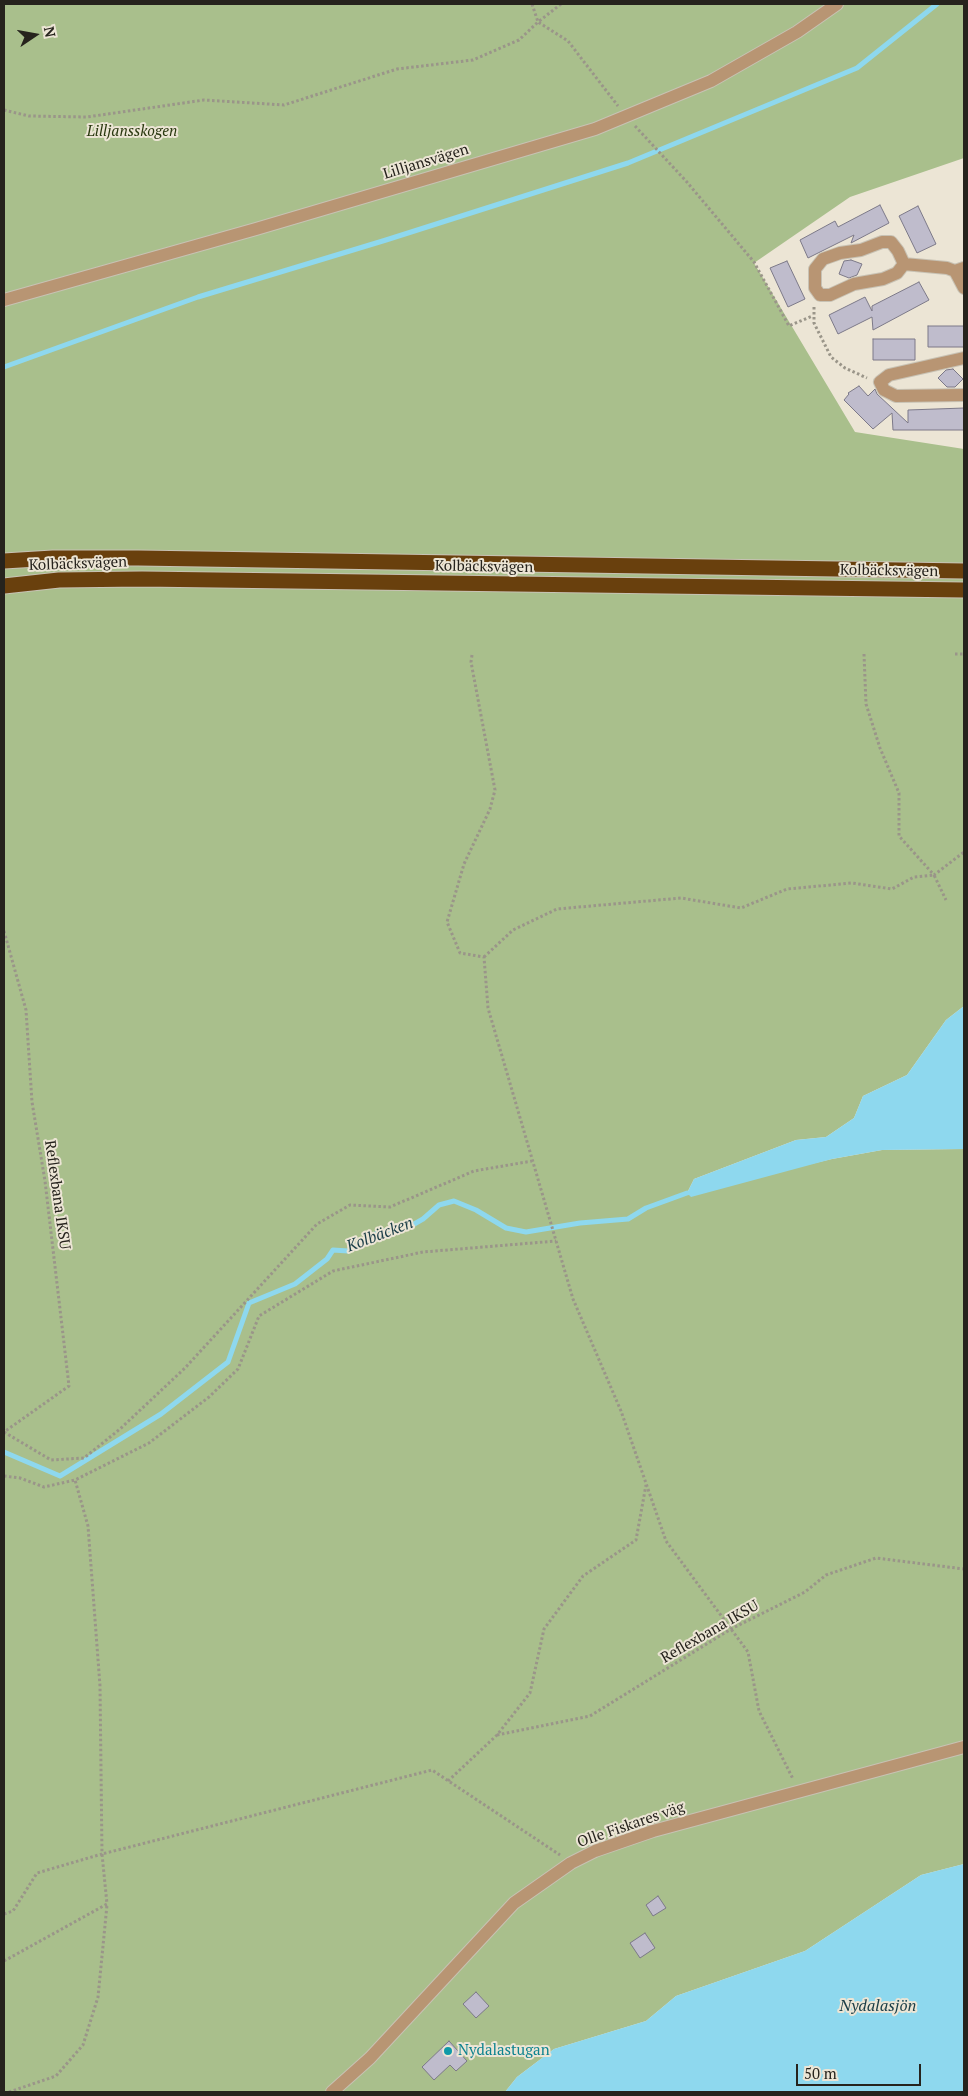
<!DOCTYPE html>
<html>
<head>
<meta charset="utf-8">
<style>
  body { margin:0 }
  #map { position:relative; width:968px; height:2096px; overflow:hidden; background:#ece5d5; font-family:"PT Serif",serif }
  canvas { display:block }
  .frame { position:absolute; inset:0; border:5px solid #26231d; pointer-events:none }
  .north { position:absolute; left:10px; top:10px; width:50px; height:50px; -webkit-text-stroke:4px #ece5d5; paint-order:stroke; rotate:78deg; font-size:14px; font-weight:700; line-height:20px; text-align:center; color:#26231d }
  .north::after { content:''; display:block; margin:auto; width:18px; height:22px; background:#26231d; clip-path:polygon(50% 0,100% 100%,50% 72%,0 100%) }
  .scale { position:absolute; left:796px; top:2064px; width:125px; height:22px; box-sizing:border-box; border:2px solid #26231d; border-top:0; padding-left:6px; font-size:15px; line-height:18px; white-space:nowrap; color:#26231d; -webkit-text-stroke:4px #ece5d5; paint-order:stroke }
</style>
</head>
<body>
<div id="map">
<canvas width="968" height="2096"></canvas>
<div class="frame"></div>
<div class="north">N</div>
<div class="scale">50 m</div>
</div>
<script>
const context = document.querySelector('canvas').getContext('2d');
context.lineJoin = 'round';
function fillPath(path, color) {
  context.fillStyle = color;
  context.fill(path, 'evenodd');
}
function shape(rows) {
  const path = new Path2D();
  for (const r of rows) {
    path.moveTo(r[0], r[1]);
    for (let i = 2; i < r.length; i += 2) path.lineTo(r[i], r[i + 1]);
  }
  return path;
}
function trace(path, color, width, dash) {
  context.strokeStyle = color;
  context.lineWidth = width;
  context.lineCap = dash ? 'butt' : 'round';
  context.setLineDash(dash || []);
  context.stroke(path);
}
function write(font, color, halo, rows, align = 'center') {
  context.font = font + ' "PT Serif",serif';
  context.lineWidth = 4;
  context.setLineDash([]);
  context.textBaseline = 'middle';
  context.strokeStyle = halo;
  context.fillStyle = color;
  for (const [text, x, y, turn = 0] of rows) {
    context.save();
    context.translate(x, y);
    context.rotate((+turn || 0) * Math.PI / 180);
    context.textAlign = isNaN(turn) ? turn : align;
    if (halo) context.strokeText(text, 0, 0);
    context.fillText(text, 0, 0);
    context.restore();
  }
}
fillPath(shape([
  [4,4,964,4,964,158,850,197,754,263,855,432,964,449,964,1006,946,1020,907,1075,863,1096,854,1118,826,1137,796,1140,694,1179,687,1193,832,1159,882,1150,964,1149,964,1864,921,1875,805,1951,676,1996,646,2021,554,2049,517,2077,505,2092,4,2092]
]), '#a9bf8c');
fillPath(shape([
  [964,1006,964,1149,882,1150,832,1159,691,1197,687,1193,694,1179,796,1140,826,1137,854,1118,863,1096,907,1075,946,1020],
  [964,1864,964,2092,505,2092,517,2077,554,2049,646,2021,676,1996,805,1951,921,1875]
]), '#8ed8ee');
trace(shape([
  [4,367,198,297,386,240,628,163,857,68,937,4],
  [4,1452,60,1476,161,1414,228,1362,249,1303,295,1284,327,1259,333,1250,348,1251,372,1235,387,1230,409,1227,423,1219,439,1205,454,1201,476,1210,506,1228,526,1232,580,1223,628,1219,646,1208,687,1193]
]), '#8ed8ee', 5);
const building = shape([
  [880,205,889,223,851,243,854,235,808,258,800,240,835,221,838,227,880,205],
  [918,206,936,244,917,253,899,216,918,206],
  [851,260,862,264,857,275,849,278,839,274,844,261,851,260],
  [787,261,805,299,788,307,770,268,787,261],
  [919,282,929,300,873,330,872,317,838,334,829,315,865,297,872,311,872,306,919,282],
  [928,326,964,326,964,347,928,347,928,326],
  [873,339,915,339,915,360,873,360,873,339],
  [953,369,963,379,955,387,947,387,938,378,946,370,953,369],
  [859,386,868,396,875,389,877,394,908,423,908,410,964,408,964,430,893,430,892,413,873,429,844,400,849,394,848,393,859,386],
  [658,1896,666,1908,653,1916,646,1905,658,1896],
  [645,1933,655,1948,640,1958,630,1943,645,1933],
  [476,1992,489,2006,476,2018,463,2004,476,1992],
  [449,2041,467,2061,456,2071,450,2065,434,2080,422,2067,449,2041]
]);
fillPath(building, '#bfbccc');
trace(building, '#7c7988', 1);
const street = shape([
  [882,242,891,242,898,251,904,264,897,273,883,279,854,284,830,295,820,295,815,288,815,269,823,259,840,253,861,250,882,242],
  [904,264,947,268,955,271,964,268],
  [955,271,964,288],
  [4,300,256,229,595,129,711,81,797,32,837,4],
  [964,358,889,375,880,382,884,390,896,396,964,395],
  [332,2092,370,2058,514,1903,571,1863,595,1851,653,1831,964,1747]
]);
const highway = shape([
  [4,561,53,558,138,558,964,571],
  [4,586,59,580,142,579,964,590]
]);
trace(street, '#c8c2b4', 14);
trace(highway, '#c8c2b4', 17);
trace(shape([
  [561,4,538,22,568,41,618,106],
  [4,110,29,116,87,117,204,100,284,105,397,69,473,60,519,40,538,22,532,4],
  [635,126,686,181,754,262,789,326,812,316],
  [814,307,814,323,831,357,845,368,867,378],
  [864,654,866,704,880,748,899,793,899,836,934,875,964,852],
  [955,654,964,654],
  [472,655,471,662,495,790,490,809,464,864,447,922,460,953,484,957,488,1008,573,1299,621,1411,666,1541,748,1652,759,1711,793,1779],
  [4,931,26,1010,32,1102,45,1181,69,1386,4,1432],
  [484,957,513,930,557,909,681,898,741,908,787,889,852,883,892,889,914,877,934,875,946,900],
  [4,1432,51,1460,84,1458,120,1429,185,1368,317,1224,350,1205,390,1207,474,1171,532,1161],
  [4,1476,20,1478,44,1487,75,1480],
  [497,1735,590,1716,731,1629,805,1592,826,1575,876,1558,964,1569],
  [448,1781,497,1735,530,1693,544,1629,583,1576,636,1540,646,1485],
  [4,1914,13,1911,37,1873,102,1854,100,1686,88,1526,75,1480,149,1443,209,1397,238,1369,259,1316,333,1271,423,1252,556,1241],
  [4,1961,107,1904,102,1854,432,1770,560,1855],
  [9,2092,56,2076,83,2045,98,1997,107,1905]
]), '#9a9589', 3, [2.5, 2.5]);
trace(street, '#b89573', 12);
trace(highway, '#69400d', 15);
for (const [x, y, r, color] of [
  [448,2051,5,"#0f9aa8"]
]) {
  const dot = new Path2D();
  dot.arc(x, y, r, 0, 2 * Math.PI);
  context.fillStyle = color;
  context.fill(dot);
  trace(dot, '#ece5d5', 2);
}
write('italic 15px', '#29380f', '#ece5d5', [
  ["Lilljansskogen",132,132]
]);
write('15px', '#26231d', '#ece5d5', [
  ["Lilljansvägen",426,162,-17],
  ["Kolbäcksvägen",78,564,-2],
  ["Kolbäcksvägen",484,567,1],
  ["Kolbäcksvägen",889,571,1],
  ["Reflexbana IKSU",57,1195,82],
  ["Reflexbana IKSU",710,1632,-30],
  ["Olle Fiskares väg",631,1825,-19]
]);
write('15px', '#0d838f', '#ece5d5', [
  ["Nydalastugan",458,2051]
], 'left');
write('italic 16px', '#193c46', '#ece5d5', [
  ["Kolbäcken",380,1235,-21],
  ["Nydalasjön",878,2006]
]);
</script>
</body>
</html>
